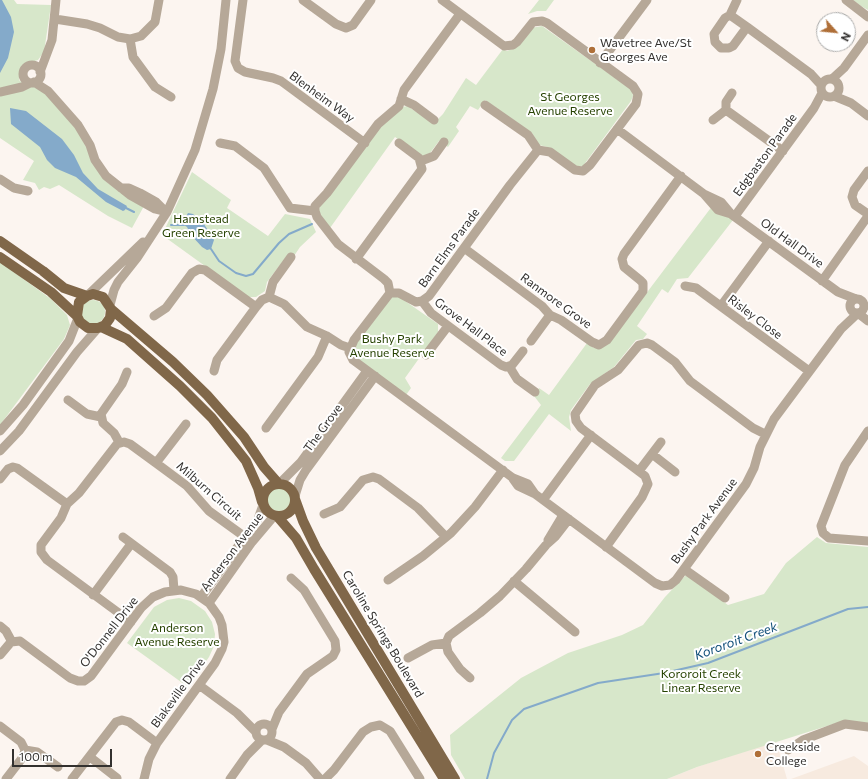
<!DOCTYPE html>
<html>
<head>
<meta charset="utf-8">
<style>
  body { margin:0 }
  #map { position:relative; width:868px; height:779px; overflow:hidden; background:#fcf5f0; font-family:Commissioner,sans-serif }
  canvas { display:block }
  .north { position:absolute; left:816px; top:12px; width:40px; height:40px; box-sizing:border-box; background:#fff; border:1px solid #adadac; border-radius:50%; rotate:117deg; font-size:11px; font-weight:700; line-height:16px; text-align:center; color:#33312f }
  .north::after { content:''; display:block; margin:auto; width:14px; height:18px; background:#af6f38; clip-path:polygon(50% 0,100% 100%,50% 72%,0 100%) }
  .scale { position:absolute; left:12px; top:749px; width:100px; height:18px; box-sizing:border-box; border:2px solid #33312f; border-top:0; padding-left:5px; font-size:12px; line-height:14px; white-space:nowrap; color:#33312f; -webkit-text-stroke:3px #fff; paint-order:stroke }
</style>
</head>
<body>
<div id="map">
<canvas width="868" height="779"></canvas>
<div class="north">N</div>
<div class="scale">100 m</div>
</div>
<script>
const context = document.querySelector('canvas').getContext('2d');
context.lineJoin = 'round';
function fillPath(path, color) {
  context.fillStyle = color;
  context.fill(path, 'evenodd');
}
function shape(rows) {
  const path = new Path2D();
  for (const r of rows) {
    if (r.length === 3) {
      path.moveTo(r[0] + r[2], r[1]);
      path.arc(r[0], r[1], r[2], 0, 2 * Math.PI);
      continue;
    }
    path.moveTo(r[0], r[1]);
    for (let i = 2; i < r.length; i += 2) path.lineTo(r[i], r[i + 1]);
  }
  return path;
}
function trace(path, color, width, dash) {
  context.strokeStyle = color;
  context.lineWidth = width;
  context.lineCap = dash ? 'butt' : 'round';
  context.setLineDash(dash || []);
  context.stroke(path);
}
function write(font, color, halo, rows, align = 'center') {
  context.font = font + ' Commissioner,sans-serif';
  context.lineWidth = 4;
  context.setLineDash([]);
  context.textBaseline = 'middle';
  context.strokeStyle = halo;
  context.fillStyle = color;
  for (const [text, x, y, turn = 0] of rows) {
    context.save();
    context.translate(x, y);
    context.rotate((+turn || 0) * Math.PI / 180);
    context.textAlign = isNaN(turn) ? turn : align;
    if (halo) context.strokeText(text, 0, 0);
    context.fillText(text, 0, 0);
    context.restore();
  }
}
fillPath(shape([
  [776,741,787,779,667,779,697,767],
  [854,756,868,766,868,779,791,779]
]), '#f7eadf');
fillPath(shape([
  [0,0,14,0,17,4,51,5,44,52,38,60,28,63,22,67,19,73,19,80,27,87,41,87,78,131,101,176,108,183,144,206,132,228,108,216,59,185,50,189,44,187,39,190,35,183,23,180,34,161,0,138],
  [539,0,554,0,546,11,537,11,528,14],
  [853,0,868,0,868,10,861,6],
  [542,26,632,90,633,96,631,101,583,166,574,166,547,147,539,145,532,133,485,100,478,110,470,106,456,127,459,131,448,147,439,141,430,153,422,157,395,137,330,228,321,216,319,211,320,204,383,124,402,107,407,106,434,123,443,114,466,78,476,85,503,49,507,51,517,47,531,28],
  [192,172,231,200,227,208,268,236,285,214,310,219,316,232,300,247,294,256,289,253,267,282,265,291,256,297,248,297,162,235],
  [713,205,733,220,688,278,677,279,668,293,662,289,637,326,647,334,643,339,636,340,614,367,590,384,571,410,569,417,571,431,549,414,514,461,505,461,501,458,541,405,534,396,539,388,549,395,587,343,594,348,645,295],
  [0,262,51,299,67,315,70,325,64,339,0,425],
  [392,296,398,296,438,324,438,332,405,378,411,388,406,395,355,357,353,351,354,346],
  [93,312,12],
  [279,499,12],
  [817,537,826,543,868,547,868,723,843,721,697,767,667,779,465,779,451,755,450,735,521,678,568,653,622,635,643,625,665,597,686,575,728,605,764,594,786,563],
  [179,598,191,601,205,611,212,622,215,634,214,646,209,657,188,687,127,643,154,607,167,600]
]), '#d7e7ca');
fillPath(shape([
  [0,0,2,0,11,17,14,32,8,58,0,73],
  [10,108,26,111,62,139,74,155,83,173,98,189,127,206,125,210,123,211,106,202,76,177,55,168,47,160,40,147,11,124],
  [188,213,193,214,204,224,214,240,211,249,207,250,202,247,191,235,187,227,184,225,184,220]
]), '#84aaca');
trace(shape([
  [126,208,134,212],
  [171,225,184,225],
  [211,249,219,261,236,273,246,276,253,274,279,243,289,234,312,224],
  [487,779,494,753,512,720,524,709,598,683,664,673,708,663,848,609,868,607]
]), '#84aaca', 2);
trace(shape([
  [243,0,235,61,238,68,245,72,273,78,281,81,365,143],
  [303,0,336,24,346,28,353,25,371,0],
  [442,0,504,46,513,45,517,42,533,22,542,21,547,23,633,86,638,94,636,104,590,165,583,171,575,170,550,152,538,150,528,135,485,105],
  [846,0,868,17],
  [730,15,747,27,733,46,729,48,721,48,715,42,714,34,725,18,730,15],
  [730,15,737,0],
  [55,19,87,24,100,28,118,37,130,39,141,36,155,22,159,0],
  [747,27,811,74,821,85],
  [130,39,133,57,155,87,171,97],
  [600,63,647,0],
  [32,74,9],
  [40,72,52,40,56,0],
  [830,88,9],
  [832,79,844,68,868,35],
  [34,82,48,91,78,125,90,145,95,160,106,176,130,195,155,209,167,212],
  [0,92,22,87,30,83],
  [834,96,851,103,868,116],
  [401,99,414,105,434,120],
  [726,110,783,151],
  [713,120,726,110,726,102,732,93],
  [617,129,704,194,718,210,731,214],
  [220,143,235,146,264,168,290,208,315,211],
  [421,161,434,156,444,142],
  [868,171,854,190,852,197,855,205,868,214],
  [0,179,14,188,28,191],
  [121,188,129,188,140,193,156,202,166,212],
  [704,194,721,202,731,214,838,292,856,299],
  [735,216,814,108,822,93],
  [464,248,542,306,550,315,561,320,592,342,599,345,607,340,643,291,643,283,640,280,624,267,622,259,624,254,681,176],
  [356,259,422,169,419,158,399,143],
  [822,281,868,216],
  [685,286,696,288,809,371],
  [390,293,388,283,384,279,338,244,317,217,315,211,315,206,327,193,378,124,399,106,404,90,460,14],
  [88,295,143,242],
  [269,297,273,282,291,257],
  [857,306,7],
  [422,301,431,313,501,365,506,367,512,365,523,351],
  [110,305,114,290,118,282,137,258,167,212,195,150,213,89,221,49,226,0],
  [721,306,769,241],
  [859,314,868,321],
  [154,316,166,308,192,273,199,269,205,270,256,307],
  [531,341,550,315],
  [426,355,448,326],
  [509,366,517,379,535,392],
  [214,371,217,360,256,307,262,300,269,297,284,304,307,327,327,336,341,345,350,348],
  [68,400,87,414,101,417],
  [266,428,318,357,327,336],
  [0,431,23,405,69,341,78,318],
  [868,431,845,465,821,526,823,533,829,538,868,541],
  [119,442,114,433,103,423,101,414,122,384,127,372],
  [0,451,19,431,77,352,98,328],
  [652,454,675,472],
  [156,463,186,424],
  [639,471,661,442],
  [0,479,8,469,13,467,17,468,67,504],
  [513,479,518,486,535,494,655,583,662,586,670,585,676,580,746,484,754,468,760,447,774,419,841,329,857,314],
  [280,483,301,462,367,371],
  [535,494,528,484,513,478,353,360,349,352,354,340,390,293,399,293,416,302,422,301,429,296,510,185,538,150],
  [295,496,300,480,306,470,375,376],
  [543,500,591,435],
  [324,514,340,507,363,480,373,477,379,479,418,508,446,537],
  [123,537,170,572,173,577,174,590],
  [548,540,563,515],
  [606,547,642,497,648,484,645,476,581,428,576,421,575,414,595,385,618,370,639,345,647,343,652,345,675,362,690,381,753,428,765,434],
  [684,569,725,598],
  [388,580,423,556,451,533,475,507,503,470],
  [514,581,575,632],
  [93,595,131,544],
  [201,597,258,519,263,505],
  [209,603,252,542,274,516],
  [131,622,47,560,41,552,41,545,61,518,67,504,79,493,117,444,124,442,130,444,156,463,187,486,209,511,252,542],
  [0,626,6,631,12,642],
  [0,655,11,642,20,641,70,678,78,681,84,681,91,676,141,608,153,597,165,592,181,590,196,594,209,603,219,617,222,625,224,642,222,649,215,663,157,743,149,759,144,779],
  [408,658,432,645,446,643],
  [470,678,460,669,448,652,446,643,449,636,480,613,500,596,526,569,546,545,555,537,569,519],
  [199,685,237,713,256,732],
  [264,732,8],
  [0,726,21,742,25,750,23,757,6,779],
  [272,729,279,712,307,674,333,656,336,650,335,641,304,590,291,578],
  [267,740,284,747,306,763,320,779],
  [25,750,37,752,58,767],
  [788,750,803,740,845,724,868,727],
  [90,757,117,778],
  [72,779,116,722,122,720,129,722,157,743],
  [230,779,247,755,262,740],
  [325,779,334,770,363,732,371,727,380,725,390,731,420,779]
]), '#b6a898', 9);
trace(shape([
  [0,241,43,271,64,288,87,296],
  [0,257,51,292,77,316,80,322,88,328,98,328,105,325,110,318,111,309,103,297,93,294,87,296,79,302,77,316],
  [111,309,173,362,207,395,244,437,264,467,278,483],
  [101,327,127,339,180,386,212,418,246,461,258,488,262,502],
  [279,500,16],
  [295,499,303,521,316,548,455,779],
  [277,516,296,538,314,569,444,779]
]), '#806749', 10);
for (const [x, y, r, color] of [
  [592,50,4,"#af6f38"],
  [758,754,4,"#af6f38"]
]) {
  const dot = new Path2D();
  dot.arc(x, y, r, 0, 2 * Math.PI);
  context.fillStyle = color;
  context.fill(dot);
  trace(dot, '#fff', 1.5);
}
write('12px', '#33312f', '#fff', [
  ["Wavetree Ave/St",600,43],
  ["Georges Ave",600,57],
  ["Creekside",766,747],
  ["College",766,761]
], 'left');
write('12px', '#33312f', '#fff', [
  ["Blenheim Way",322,97,36],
  ["Edgbaston Parade",765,155,-54],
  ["Old Hall Drive",792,243,36],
  ["Barn Elms Parade",449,248,-54],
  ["Ranmore Grove",556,301,36],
  ["Risley Close",755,317,37],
  ["Grove Hall Place",471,327,37],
  ["The Grove",323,428,-54],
  ["Milburn Circuit",209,491,41],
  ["Bushy Park Avenue",704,521,-54],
  ["Anderson Avenue",232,552,-53],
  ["O'Donnell Drive",109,632,-52],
  ["Caroline Springs Boulevard",383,634,59],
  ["Blakeville Drive",178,693,-54]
]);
write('12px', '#264201', '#fff', [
  ["St Georges",570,97],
  ["Avenue Reserve",570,111],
  ["Hamstead",201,219],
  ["Green Reserve",201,233],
  ["Bushy Park",392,339],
  ["Avenue Reserve",392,353],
  ["Anderson",177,628],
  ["Avenue Reserve",177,642],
  ["Kororoit Creek",701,674],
  ["Linear Reserve",701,688]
]);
write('italic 13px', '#12507a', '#fff', [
  ["Kororoit Creek",736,641,-20]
]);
</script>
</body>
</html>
